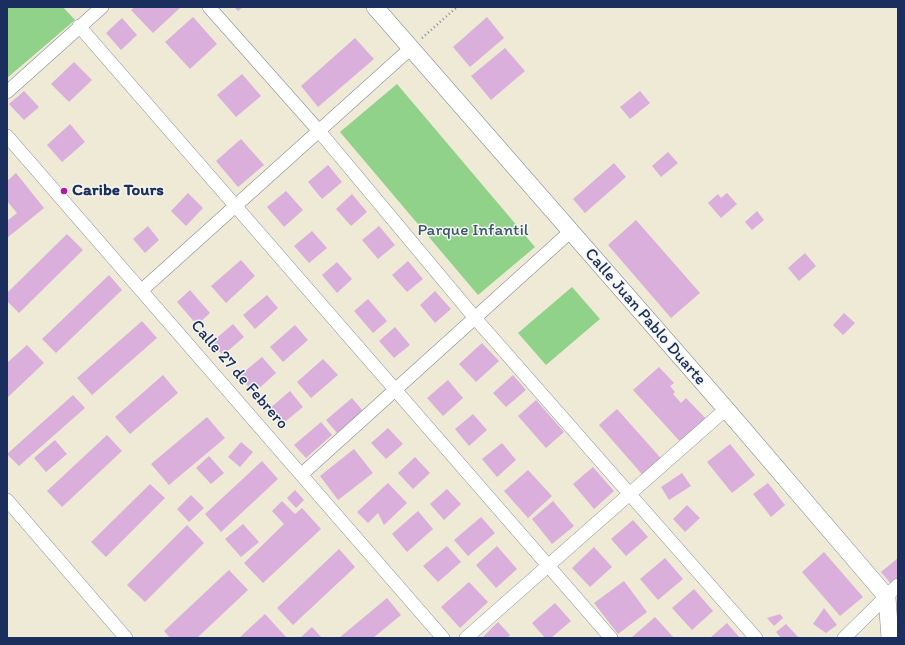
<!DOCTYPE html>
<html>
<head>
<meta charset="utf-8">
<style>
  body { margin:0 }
  #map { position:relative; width:905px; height:645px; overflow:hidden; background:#eeead5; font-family:Itim,sans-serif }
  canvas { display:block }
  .frame { position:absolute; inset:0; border:8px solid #1b2f5e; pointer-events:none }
</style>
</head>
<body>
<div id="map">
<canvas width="905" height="645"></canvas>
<div class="frame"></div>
</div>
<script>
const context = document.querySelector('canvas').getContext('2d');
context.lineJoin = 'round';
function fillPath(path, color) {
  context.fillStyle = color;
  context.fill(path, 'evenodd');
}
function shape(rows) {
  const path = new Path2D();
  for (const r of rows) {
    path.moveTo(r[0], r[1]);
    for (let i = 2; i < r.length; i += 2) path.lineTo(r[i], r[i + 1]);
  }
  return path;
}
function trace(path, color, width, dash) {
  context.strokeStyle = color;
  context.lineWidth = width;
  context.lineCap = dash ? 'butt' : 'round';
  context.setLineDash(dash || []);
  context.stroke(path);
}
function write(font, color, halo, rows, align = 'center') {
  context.font = font + ' Itim,sans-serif';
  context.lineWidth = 3;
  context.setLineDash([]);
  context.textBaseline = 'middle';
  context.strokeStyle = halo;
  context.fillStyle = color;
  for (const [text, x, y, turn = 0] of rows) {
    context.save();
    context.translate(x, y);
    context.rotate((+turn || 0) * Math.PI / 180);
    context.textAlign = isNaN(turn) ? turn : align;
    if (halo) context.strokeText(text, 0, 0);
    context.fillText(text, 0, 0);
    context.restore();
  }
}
fillPath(shape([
  [7,7,63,7,75,20,7,78],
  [397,84,535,247,478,295,340,132],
  [572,287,600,319,546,365,518,333]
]), '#90d289');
fillPath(shape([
  [135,7,181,7,153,33,131,10],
  [234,7,243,7,238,11],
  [193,17,217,44,190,69,165,42],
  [487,17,504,38,470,67,453,47],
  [122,18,137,35,121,50,106,33],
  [355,38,374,59,318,107,301,86],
  [505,48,525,71,491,100,471,76],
  [74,62,92,80,69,102,51,84],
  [242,74,261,96,236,117,217,95],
  [24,91,39,107,24,120,9,104],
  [640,91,650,103,630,119,620,107],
  [70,124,85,142,62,162,47,145],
  [241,139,264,165,238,187,216,161],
  [668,152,678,163,661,177,652,166],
  [614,163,626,177,585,213,573,199],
  [328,165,342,182,322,199,308,182],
  [16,173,44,208,7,238,7,221,17,213,7,201,7,181],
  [286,191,303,210,284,227,267,207],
  [188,193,203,208,186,226,171,211],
  [727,193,737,204,721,218,708,203,718,194,721,198],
  [352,194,367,212,351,226,336,209],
  [757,211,764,220,752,230,745,222],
  [636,220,700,293,671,318,608,245],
  [148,226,159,240,145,253,133,239],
  [379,226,395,245,378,259,362,240],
  [312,231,327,248,309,263,294,246],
  [67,234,83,250,19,313,7,301,7,293],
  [805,253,816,266,799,281,788,268],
  [241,260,255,276,226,303,211,286],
  [408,261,423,279,407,292,392,275],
  [337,262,352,279,337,293,322,275],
  [109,275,122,290,56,353,42,339],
  [190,290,210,313,197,325,177,302],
  [435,291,451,309,435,323,420,305],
  [267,295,278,308,255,329,243,315],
  [368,299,387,321,373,333,354,311],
  [844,313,855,323,843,335,833,325],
  [142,321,157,338,92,395,77,378],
  [233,324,244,337,223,355,211,343],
  [295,325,308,340,283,362,270,347],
  [395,327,410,345,394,358,379,341],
  [482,343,499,361,476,382,459,364],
  [27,345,44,363,7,398,7,363],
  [262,357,276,373,254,393,239,376],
  [323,359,338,375,311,398,297,382],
  [659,367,674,383,670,386,675,392,673,394,681,403,686,398,710,423,685,447,633,390],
  [163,375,178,393,130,434,115,417],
  [513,375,526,390,506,407,493,393],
  [448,380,463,398,443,416,427,398],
  [290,391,303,407,281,425,268,410],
  [73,395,85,408,19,466,7,454],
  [352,398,363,411,337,433,326,420],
  [536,400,564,432,546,448,518,416],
  [617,409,666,464,647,480,599,425],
  [473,414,487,430,469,446,455,429],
  [207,417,225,438,169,485,151,464],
  [321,422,332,435,306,458,294,445],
  [388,428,403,444,386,459,371,443],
  [107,435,122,451,62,507,47,491],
  [55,440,67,454,46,472,34,458],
  [241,442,253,452,240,467,228,457],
  [502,443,516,460,497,477,482,459],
  [730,444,755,475,732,493,707,462],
  [354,449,373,473,338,500,320,476],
  [209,456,224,473,211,484,196,468],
  [415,457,430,473,413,489,398,473],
  [262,461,278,479,221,532,205,514],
  [593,467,614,491,594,509,573,484],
  [528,470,552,496,528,518,504,491],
  [682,473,691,486,669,500,661,487],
  [388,483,407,503,384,525,378,513,368,523,357,512],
  [768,483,785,505,771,517,753,494],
  [150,484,165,498,106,557,91,542],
  [447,489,461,504,444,520,430,504],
  [295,490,304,500,296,508,287,498],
  [191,495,204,508,189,522,177,509],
  [282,501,295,514,302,508,321,529,263,583,244,563,284,524,272,511],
  [553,501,574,526,552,544,532,519],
  [687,505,700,518,685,532,673,519],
  [418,511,433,529,407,552,392,534],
  [481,517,495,533,468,556,454,540],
  [633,520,648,537,626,556,611,539],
  [243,524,259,542,241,557,225,539],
  [187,525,204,543,145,602,127,585],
  [447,546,461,562,438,582,423,566],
  [497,546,517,569,496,588,476,565],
  [594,547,612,567,590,587,572,568],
  [339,549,355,567,293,625,277,608],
  [824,552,863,597,840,616,802,572],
  [665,558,683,579,658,600,640,579],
  [898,558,898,579,892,585,881,572],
  [229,570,248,590,197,638,170,638,164,631],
  [624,581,647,612,618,634,594,603],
  [469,582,488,602,460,628,441,607],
  [694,589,713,611,692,630,672,608],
  [387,598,401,615,373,638,339,638],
  [555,603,571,621,551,638,545,638,532,623],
  [824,608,837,625,826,633,813,624],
  [265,614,287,638,239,638],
  [780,614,783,618,774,626,767,618],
  [655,617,674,638,631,638],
  [498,622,510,635,507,638,482,638],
  [727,623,740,638,710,638],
  [786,624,799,638,781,638,776,632],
  [312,627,322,638,300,638]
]), '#daafdc');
const minor = shape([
  [209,7,319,131,475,318,756,638],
  [79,26,611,638],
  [7,92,102,7],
  [7,136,443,638],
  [142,290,411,48],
  [302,474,571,231],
  [7,500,126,638],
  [466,638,726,409],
  [844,638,898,585]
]);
const tertiary = shape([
  [375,7,726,409,887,597,890,638]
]);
trace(minor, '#848c9a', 14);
trace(tertiary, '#848c9a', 18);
trace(shape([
  [422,38,457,7]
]), '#848c9a', 2.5, [1, 3]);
trace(minor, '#fff', 13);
trace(tertiary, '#fff', 17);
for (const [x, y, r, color] of [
  [64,191,4,"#b5179e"]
]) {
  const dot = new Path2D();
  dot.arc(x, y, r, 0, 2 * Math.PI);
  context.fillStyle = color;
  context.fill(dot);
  trace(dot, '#f6f6f2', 1.5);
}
write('bold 17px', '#1b2f5e', '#f6f6f2', [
  ["Caribe Tours",72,191]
], 'left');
write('17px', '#385869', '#f6f6f2', [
  ["Parque Infantil",473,231]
]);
write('17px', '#1b2f5e', '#f6f6f2', [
  ["Calle Juan Pablo Duarte",645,317,49],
  ["Calle 27 de Febrero",239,375,49]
]);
</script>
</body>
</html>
